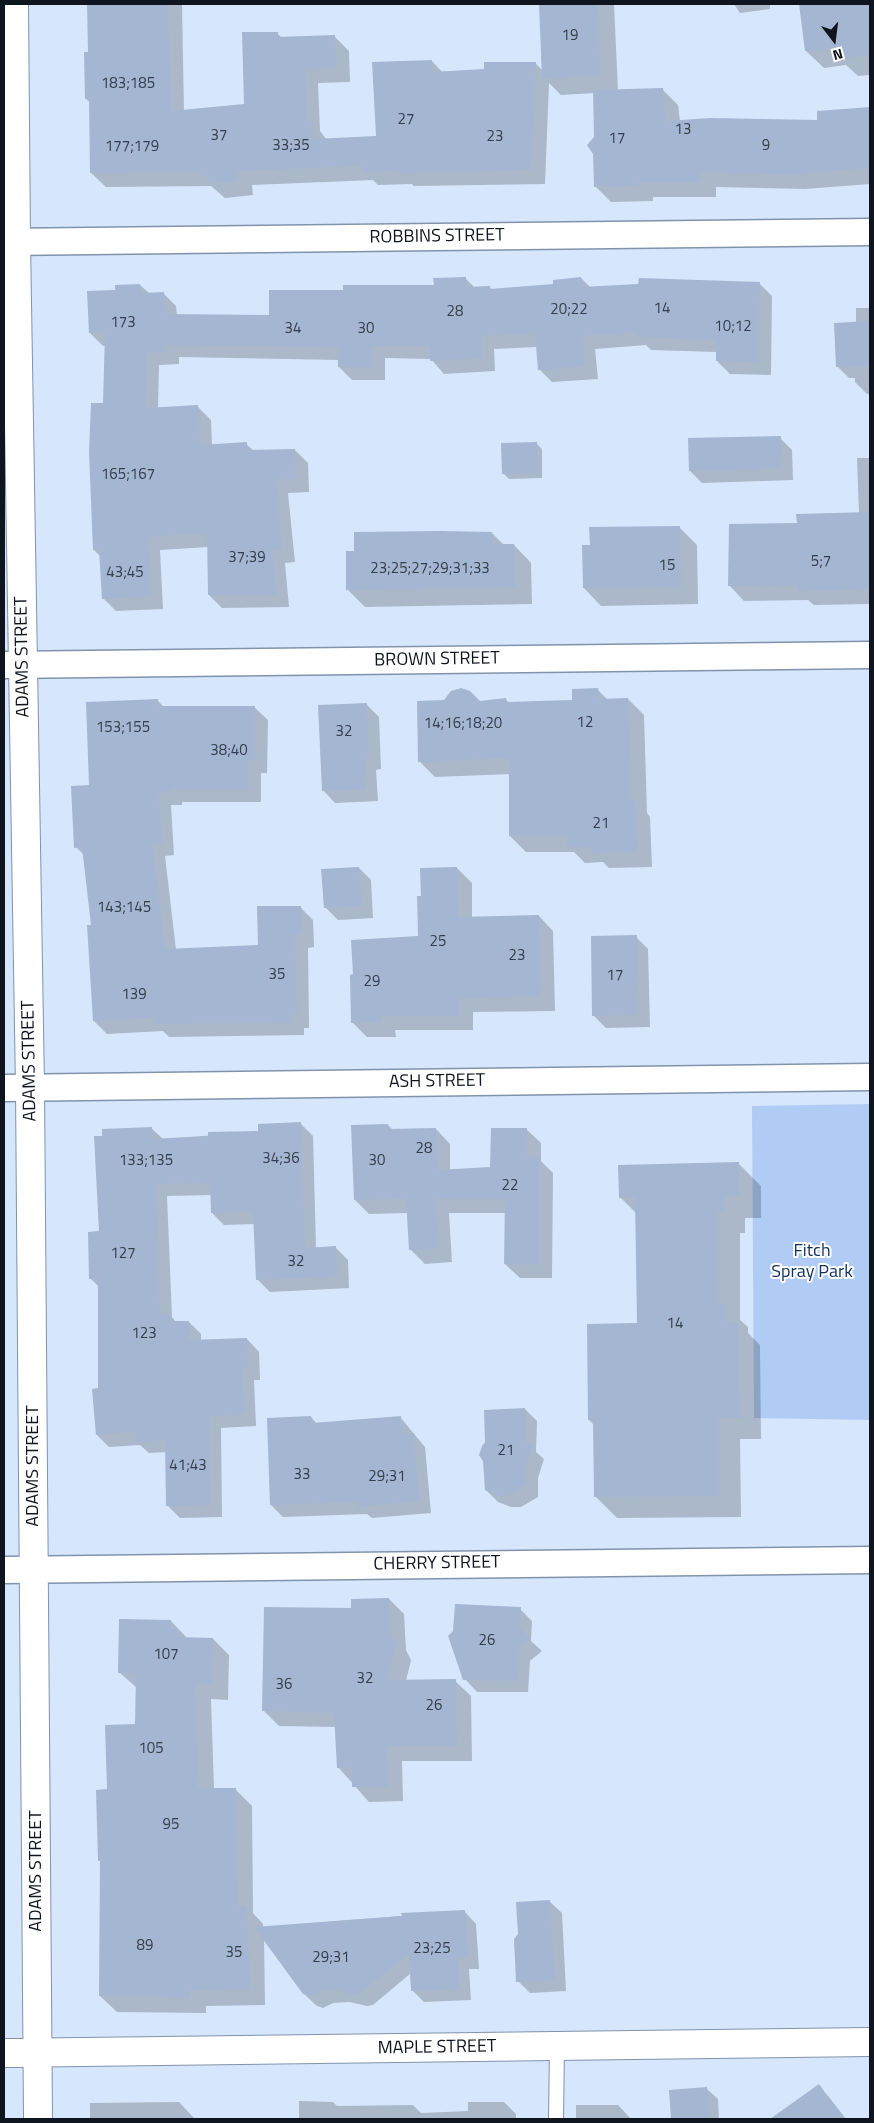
<!DOCTYPE html>
<html>
<head>
<meta charset="utf-8">
<style>
  body { margin:0 }
  #map { position:relative; width:874px; height:2123px; overflow:hidden; background:#d6e6fc; font-family:"Titillium Web",sans-serif }
  canvas { display:block }
  .frame { position:absolute; inset:0; border:5px solid #0f151f; pointer-events:none }
  .north { position:absolute; left:809px; top:15px; width:50px; height:50px; -webkit-text-stroke:4px #fff; paint-order:stroke; rotate:165deg; font-size:14px; font-weight:700; line-height:20px; text-align:center; color:#0f151f }
  .north::after { content:''; display:block; margin:auto; width:18px; height:22px; background:#0f151f; clip-path:polygon(50% 0,100% 100%,50% 72%,0 100%) }
</style>
</head>
<body>
<div id="map">
<canvas width="874" height="2123"></canvas>
<div class="frame"></div>
<div class="north">N</div>
</div>
<script>
const context = document.querySelector('canvas').getContext('2d');
context.lineJoin = 'round';
function fillPath(path, color) {
  context.fillStyle = color;
  context.fill(path, 'evenodd');
}
function shape(rows) {
  const path = new Path2D();
  for (const r of rows) {
    path.moveTo(r[0], r[1]);
    for (let i = 2; i < r.length; i += 2) path.lineTo(r[i], r[i + 1]);
  }
  return path;
}
function trace(path, color, width, dash) {
  context.strokeStyle = color;
  context.lineWidth = width;
  context.lineCap = dash ? 'butt' : 'round';
  context.setLineDash(dash || []);
  context.stroke(path);
}
function write(font, color, halo, rows, align = 'center') {
  context.font = font + ' "Titillium Web",sans-serif';
  context.lineWidth = 4;
  context.setLineDash([]);
  context.textBaseline = 'middle';
  context.strokeStyle = halo;
  context.fillStyle = color;
  for (const [text, x, y, turn = 0] of rows) {
    context.save();
    context.translate(x, y);
    context.rotate((+turn || 0) * Math.PI / 180);
    context.textAlign = isNaN(turn) ? turn : align;
    if (halo) context.strokeText(text, 0, 0);
    context.fillText(text, 0, 0);
    context.restore();
  }
}
fillPath(shape([
  [870,1104,870,1420,754,1418,752,1106]
]), '#b1ccf4');
fillPath(shape([
  [88,4,182,4,184,111,245,105,277,33,282,38,335,37,349,51,350,82,318,83,320,131,326,139,377,137,432,61,443,73,486,70,535,63,543,71,540,4,614,4,618,91,662,89,678,105,680,121,819,122,818,112,870,108,870,184,805,189,716,187,716,197,653,197,653,201,611,202,595,186,595,93,561,95,549,83,545,184,414,186,412,184,378,185,373,180,252,185,253,195,225,198,211,186,106,187,91,173,91,103,86,99,89,54],
  [734,4,770,4,770,9,740,13],
  [800,4,870,4,870,75,858,76,846,65,824,68,806,51],
  [465,278,475,288,489,287,493,290,554,285,581,278,590,287,759,283,772,296,771,375,730,374,717,361,717,352,651,350,646,345,595,349,598,379,552,382,539,369,537,347,494,349,495,371,444,374,431,359,385,358,385,380,352,380,339,367,339,360,179,357,179,364,159,365,158,409,198,407,211,420,212,445,246,444,254,451,295,450,308,463,309,492,288,493,295,562,285,563,289,607,222,608,209,595,208,547,160,550,163,609,116,611,103,598,101,557,94,550,104,405,106,345,103,346,90,333,116,291,140,285,149,293,163,293,176,306,177,315,271,316,344,291,435,286],
  [856,308,870,308,870,394,867,394,855,382,855,378,849,378,837,366,856,323],
  [780,438,792,450,793,480,702,483,690,471],
  [536,443,542,449,542,478,509,479,503,473],
  [857,458,870,458,870,604,814,605,808,600,744,601,730,586,798,524,859,514],
  [679,527,697,545,698,604,601,606,584,588],
  [492,533,504,545,514,545,531,563,532,604,365,607,348,590],
  [598,690,608,700,628,699,644,715,647,813,650,817,652,867,609,868,603,862,585,863,574,852,526,852,510,836,511,774,435,777,419,761,480,702,506,700,509,703,573,701],
  [158,701,164,707,254,707,268,720,267,773,261,773,261,802,182,802,182,805,171,805,174,855,165,856,176,950,259,947,300,907,313,920,314,947,308,948,309,1028,304,1028,304,1035,169,1037,163,1031,107,1034,94,1021,92,926,84,855,76,847,91,786],
  [366,704,379,717,381,769,376,770,378,801,335,803,323,790],
  [359,868,371,880,373,918,338,920,326,908],
  [457,868,472,883,472,918,539,916,553,931,555,1011,473,1012,473,1030,395,1030,396,1037,367,1037,353,1023,419,938,422,897],
  [636,937,648,949,650,1027,606,1028,594,1016],
  [300,1123,313,1136,316,1248,335,1247,348,1260,349,1288,270,1292,257,1279,255,1224,224,1225,212,1213,212,1195,167,1196,172,1317,176,1322,189,1322,201,1334,201,1341,247,1339,259,1352,260,1380,254,1380,256,1426,221,1428,222,1517,180,1518,167,1505,167,1452,149,1453,140,1445,109,1447,97,1435,100,1288,91,1279,100,1232,151,1128,163,1139,259,1132],
  [388,1125,393,1130,436,1129,450,1144,450,1170,492,1168,526,1129,541,1143,541,1161,553,1173,552,1278,520,1278,505,1264,506,1213,449,1213,452,1262,425,1264,410,1249,408,1213,369,1214,355,1200],
  [738,1163,761,1186,761,1218,745,1218,745,1233,740,1233,740,1320,748,1327,748,1333,760,1345,761,1439,740,1439,741,1517,617,1518,595,1496,594,1425,589,1420,638,1325,637,1214,620,1197],
  [525,1409,537,1421,536,1452,544,1459,538,1478,538,1497,521,1507,511,1507,498,1502,486,1490],
  [311,1417,317,1424,400,1417,425,1447,431,1513,372,1518,367,1514,283,1517,271,1505],
  [389,1599,404,1614,406,1650,411,1660,406,1681,455,1681,471,1696,472,1761,402,1761,403,1801,369,1802,338,1767,336,1727,279,1726,264,1711,352,1610],
  [520,1609,532,1621,531,1641,542,1651,530,1661,528,1692,477,1692,465,1679],
  [171,1621,187,1638,213,1639,229,1655,228,1700,211,1699,214,1789,235,1789,252,1806,253,1913,263,1924,263,1927,464,1911,476,1924,479,1969,469,1969,471,2000,424,2002,412,1990,411,1973,373,2005,367,2006,350,2002,333,2003,323,2008,317,2006,304,1994,264,1938,265,2005,206,2006,206,2013,117,2012,100,1996,108,1791,136,1725,137,1688,119,1672],
  [549,1901,562,1913,566,1991,530,1993,518,1981,519,1934],
  [818,2086,829,2097,846,2119,772,2119],
  [707,2089,718,2099,719,2119,672,2119,670,2091],
  [299,2101,333,2102,337,2106,413,2105,421,2113,468,2111,468,2102,504,2102,516,2114,516,2119,299,2119],
  [179,2102,195,2119,90,2119,90,2103],
  [576,2105,618,2105,631,2119,576,2119]
]), '#0003');
fillPath(shape([
  [87,4,168,4,171,111,244,104,242,32,278,32,278,37,335,35,337,68,305,69,307,121,312,121,313,139,376,136,372,62,432,60,432,72,484,69,484,62,536,62,531,170,399,173,399,170,362,172,362,166,238,171,239,181,209,184,208,175,200,176,199,172,90,173,89,99,85,99,84,52,88,52],
  [539,4,597,4,601,75,542,78],
  [799,4,870,4,870,55,839,59,837,47,805,51],
  [663,88,666,121,710,118,817,120,817,111,870,107,870,168,789,174,701,172,701,182,638,182,638,186,594,187,593,154,587,145,594,137,593,90],
  [466,277,466,287,490,286,490,289,553,284,553,280,581,277,582,287,638,284,639,278,760,282,758,362,716,361,716,340,637,337,637,332,583,336,585,366,538,370,535,333,481,336,482,358,430,361,429,346,372,346,372,367,338,367,338,347,166,345,166,352,147,353,145,408,198,405,200,445,247,442,247,450,295,449,296,479,276,480,282,549,272,550,277,595,208,595,207,533,148,537,151,596,102,599,99,550,93,550,89,452,91,403,103,403,105,332,89,333,87,291,115,290,115,285,140,284,141,293,164,292,165,314,269,315,269,290,343,290,343,285,434,285,433,278],
  [870,321,870,366,836,367,834,323],
  [781,436,782,468,689,471,688,438],
  [537,442,537,473,502,474,501,443],
  [870,512,870,589,798,591,798,585,728,586,729,524,797,523,796,514],
  [680,526,681,587,583,588,582,545,590,545,589,527],
  [441,531,492,532,492,544,514,544,515,587,346,590,346,551,354,551,354,532],
  [461,688,470,691,480,701,506,698,507,702,572,700,572,689,598,688,599,699,628,698,631,800,635,800,637,851,592,853,592,847,567,847,567,836,509,836,509,758,418,762,417,701,444,700,451,691],
  [158,699,158,706,255,706,255,761,248,761,248,789,170,789,170,792,159,793,162,843,152,843,165,949,258,945,257,906,301,906,301,934,295,935,297,1015,291,1015,292,1023,155,1024,155,1018,93,1021,87,925,91,925,82,847,74,848,71,786,89,785,86,702],
  [367,703,369,758,365,758,366,789,322,791,318,705],
  [359,867,362,906,324,908,321,869],
  [457,867,458,917,539,915,541,996,459,998,459,1016,381,1016,382,1022,351,1023,350,975,353,974,351,940,418,936,417,896,421,896,420,868],
  [637,935,638,1015,592,1016,591,936],
  [301,1122,305,1248,336,1246,337,1276,256,1280,253,1212,211,1213,210,1183,156,1184,160,1315,171,1315,172,1321,189,1321,189,1340,247,1338,248,1368,242,1368,245,1414,209,1417,210,1505,166,1506,165,1440,136,1442,135,1432,96,1435,92,1389,98,1388,98,1279,89,1279,88,1232,99,1231,94,1136,102,1136,102,1129,152,1127,152,1139,208,1136,208,1132,258,1131,258,1124],
  [388,1124,389,1129,436,1128,437,1170,490,1167,491,1128,527,1128,527,1157,539,1157,539,1265,504,1264,505,1199,435,1199,439,1248,409,1250,406,1199,354,1200,351,1125],
  [739,1162,739,1196,724,1196,724,1211,718,1211,719,1304,726,1303,726,1322,738,1322,740,1418,719,1418,719,1496,594,1497,593,1420,588,1420,587,1324,637,1323,635,1197,619,1198,618,1165],
  [525,1408,525,1440,533,1446,526,1466,527,1484,509,1495,498,1496,485,1490,483,1461,479,1455,482,1446,485,1442,484,1410],
  [311,1416,312,1423,401,1416,402,1434,414,1433,419,1501,358,1507,358,1502,270,1505,267,1418],
  [389,1598,391,1633,396,1644,387,1680,456,1679,457,1746,387,1746,388,1787,352,1787,352,1767,337,1768,334,1713,262,1711,264,1607,351,1608,351,1599],
  [455,1604,521,1607,520,1628,531,1639,519,1648,517,1681,463,1680,448,1636,453,1631],
  [119,1619,171,1620,171,1629,177,1629,177,1637,213,1638,212,1684,195,1683,198,1788,236,1788,237,1906,247,1906,250,1989,190,1990,190,1997,99,1996,100,1861,98,1861,96,1790,107,1789,105,1725,135,1724,136,1673,118,1673],
  [550,1900,555,1980,516,1982,514,1939,518,1934,516,1902],
  [465,1910,468,1957,458,1958,459,1989,411,1991,409,1954,360,1993,354,1995,337,1990,321,1991,310,1996,303,1994,254,1927,402,1916,401,1913],
  [819,2084,844,2119,770,2119],
  [707,2087,709,2119,671,2119,669,2090]
]), '#a4b6d1');
const lane = shape([
  [556,2119,557,2046]
]);
const street = shape([
  [4,242,870,232],
  [4,665,870,655],
  [4,1088,870,1077],
  [4,1570,870,1560]
]);
const secondary = shape([
  [14,4,16,242,30,1087,38,2119],
  [4,2053,870,2042]
]);
trace(lane, '#8193ac', 16);
trace(street, '#8193ac', 29);
trace(secondary, '#8193ac', 30);
trace(lane, '#fff', 14);
trace(street, '#fff', 26);
trace(secondary, '#fff', 28);
write('15px', '#343d4c', null, [
  ["19",570,36],
  ["183;185",128,84],
  ["27",406,120],
  ["13",683,130],
  ["37",219,136],
  ["23",495,137],
  ["17",617,139],
  ["33;35",291,146],
  ["9",766,146],
  ["177;179",132,147],
  ["14",662,309],
  ["20;22",569,310],
  ["28",455,312],
  ["173",123,323],
  ["10;12",733,327],
  ["34",293,329],
  ["30",366,329],
  ["165;167",128,475],
  ["37;39",247,558],
  ["5;7",821,562],
  ["15",667,566],
  ["23;25;27;29;31;33",430,569],
  ["43;45",125,573],
  ["12",585,723],
  ["14;16;18;20",463,724],
  ["153;155",123,728],
  ["32",344,732],
  ["38;40",229,751],
  ["21",601,824],
  ["143;145",124,908],
  ["25",438,942],
  ["23",517,956],
  ["35",277,975],
  ["17",615,976],
  ["29",372,982],
  ["139",134,995],
  ["28",424,1149],
  ["34;36",281,1159],
  ["133;135",146,1161],
  ["30",377,1161],
  ["22",510,1186],
  ["127",123,1254],
  ["32",296,1262],
  ["14",675,1324],
  ["123",144,1334],
  ["21",506,1451],
  ["41;43",188,1466],
  ["33",302,1475],
  ["29;31",387,1477],
  ["26",487,1641],
  ["107",166,1655],
  ["32",365,1679],
  ["36",284,1685],
  ["26",434,1706],
  ["105",151,1749],
  ["95",171,1825],
  ["89",145,1946],
  ["23;25",432,1949],
  ["35",234,1953],
  ["29;31",331,1958]
]);
write('18px', '#0f151f', '#fff', [
  ["ROBBINS STREET",437,237,-1],
  ["ADAMS STREET",23,657,-91],
  ["BROWN STREET",437,660,-1],
  ["ADAMS STREET",30,1061,-91],
  ["ASH STREET",437,1082,-1],
  ["ADAMS STREET",34,1466,-90],
  ["CHERRY STREET",437,1564,-1],
  ["ADAMS STREET",37,1871,-90],
  ["MAPLE STREET",437,2048,-1]
]);
write('18px', '#0e305e', '#fff', [
  ["Fitch",812,1252],
  ["Spray Park",812,1273]
]);
</script>
</body>
</html>
